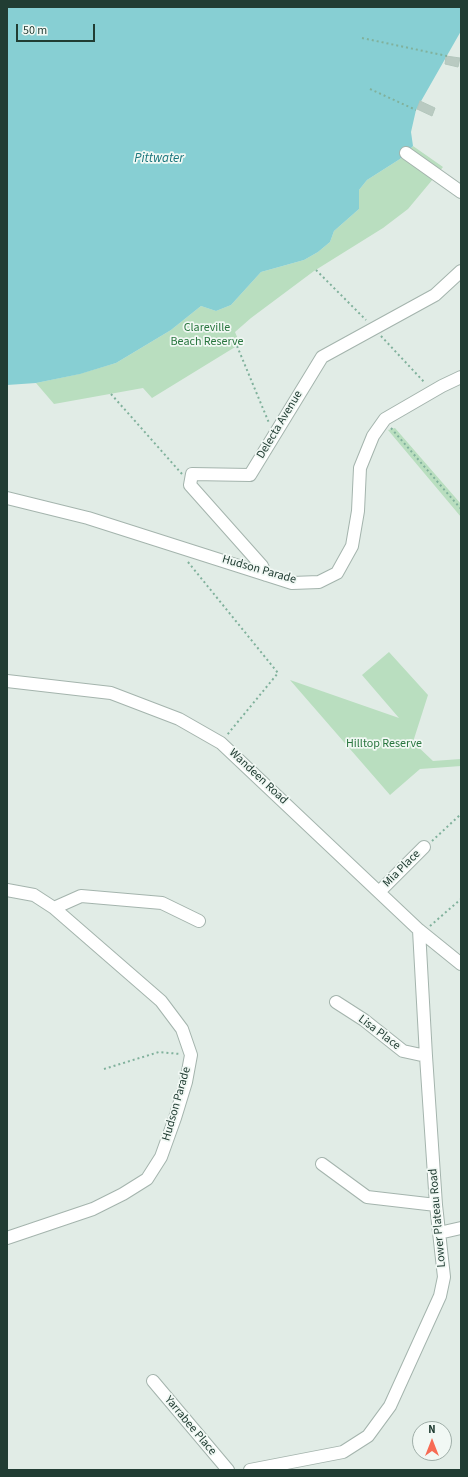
<!DOCTYPE html>
<html>
<head>
<meta charset="utf-8">
<style>
  body { margin:0 }
  #map { position:relative; width:468px; height:1477px; overflow:hidden; background:#e1ece6; font-family:"Source Sans 3",sans-serif }
  canvas { display:block }
  .frame { position:absolute; inset:0; border:8px solid #213d33; pointer-events:none }
  .north { position:absolute; left:412px; top:1421px; width:40px; height:40px; box-sizing:border-box; background:#f1f8f4; border:1px solid #9eada7; border-radius:50%; rotate:0deg; font-size:11px; font-weight:700; line-height:16px; text-align:center; color:#213d33 }
  .north::after { content:''; display:block; margin:auto; width:14px; height:18px; background:#f76b54; clip-path:polygon(50% 0,100% 100%,50% 72%,0 100%) }
  .scale { position:absolute; left:16px; top:24px; width:79px; height:18px; box-sizing:border-box; border:2px solid #213d33; border-top:0; padding-left:5px; font-size:12px; line-height:14px; white-space:nowrap; color:#213d33; -webkit-text-stroke:3px #f1f8f4; paint-order:stroke }
</style>
</head>
<body>
<div id="map">
<canvas width="468" height="1477"></canvas>
<div class="frame"></div>
<div class="north">N</div>
<div class="scale">50 m</div>
</div>
<script>
const context = document.querySelector('canvas').getContext('2d');
context.lineJoin = 'round';
function fillPath(path, color) {
  context.fillStyle = color;
  context.fill(path, 'evenodd');
}
function shape(rows) {
  const path = new Path2D();
  for (const r of rows) {
    path.moveTo(r[0], r[1]);
    for (let i = 2; i < r.length; i += 2) path.lineTo(r[i], r[i + 1]);
  }
  return path;
}
function trace(path, color, width, dash) {
  context.strokeStyle = color;
  context.lineWidth = width;
  context.lineCap = dash ? 'butt' : 'round';
  context.setLineDash(dash || []);
  context.stroke(path);
}
function write(font, color, halo, rows, align = 'center') {
  context.font = font + ' "Source Sans 3",sans-serif';
  context.lineWidth = 3.5;
  context.setLineDash([]);
  context.textBaseline = 'middle';
  context.strokeStyle = halo;
  context.fillStyle = color;
  for (const [text, x, y, turn = 0] of rows) {
    context.save();
    context.translate(x, y);
    context.rotate((+turn || 0) * Math.PI / 180);
    context.textAlign = isNaN(turn) ? turn : align;
    if (halo) context.strokeText(text, 0, 0);
    context.fillText(text, 0, 0);
    context.restore();
  }
}
fillPath(shape([
  [413,146,443,167,408,209,383,228,314,271,251,318,235,332,240,344,152,398,143,388,54,404,36,383,79,374,116,363,171,330,201,306,216,311,231,305,261,272,304,260,318,252,330,242,334,231,359,209,359,190,367,180,400,159],
  [395,428,461,504,461,517,388,430],
  [389,652,428,695,413,742,433,761,461,759,461,766,420,769,390,795,290,680,399,718,362,675]
]), '#b9debf');
fillPath(shape([
  [7,7,461,7,461,31,416,110,411,132,413,146,400,159,367,180,359,190,359,209,334,231,330,242,318,252,304,260,261,272,231,305,216,311,201,306,171,330,116,363,80,374,36,383,7,385]
]), '#87cfd3');
const building = shape([
  [446,56,460,58,458,67,445,64,446,56],
  [420,101,435,108,432,116,417,109,420,101]
]);
fillPath(building, '#b9cac1');
trace(building, '#b3c6bc', 1);
const minor = shape([
  [406,153,461,192],
  [7,498,88,518,292,583,319,582,337,573,352,546,358,511,360,468,373,436,385,419,442,386,461,377],
  [266,575,262,566,190,485,192,474,250,475,322,357,435,295,461,271],
  [7,681,111,693,179,719,221,743,419,930,461,964],
  [7,890,34,895,54,908,161,1001,182,1029,191,1055,186,1082,175,1118,161,1157,147,1179,123,1194,93,1209,7,1238],
  [380,891,424,847],
  [54,908,81,896,162,903,199,921],
  [336,1002,364,1020,403,1051,426,1056],
  [322,1164,367,1197,436,1205],
  [439,1233,461,1228],
  [153,1381,228,1470],
  [250,1470,343,1452,368,1436,390,1406,440,1296,444,1277,436,1205,426,1056,419,930]
]);
trace(minor, '#a4b4ad', 14);
trace(shape([
  [362,38,447,56],
  [370,89,416,110],
  [316,270,366,320],
  [381,336,425,383],
  [237,346,269,423],
  [111,394,182,474],
  [391,428,461,509],
  [188,562,278,673,227,735],
  [432,841,461,814],
  [430,926,461,899],
  [104,1069,159,1052,180,1054]
]), '#80b19c', 2, [2, 3]);
trace(minor, '#fff', 12);
write('12px', '#29763f', '#f1f8f4', [
  ["Clareville",207,328],
  ["Beach Reserve",207,342],
  ["Hilltop Reserve",384,744]
]);
write('12px', '#213d33', '#f1f8f4', [
  ["Delecta Avenue",280,425,-59],
  ["Hudson Parade",259,570,16],
  ["Wandeen Road",258,777,43],
  ["Mia Place",402,869,-45],
  ["Lisa Place",379,1033,37],
  ["Hudson Parade",177,1104,-74],
  ["Lower Plateau Road",438,1218,-95],
  ["Yarrabee Place",190,1426,50]
]);
write('italic 13px', '#19757b', '#f1f8f4', [
  ["Pittwater",159,159]
]);
</script>
</body>
</html>
